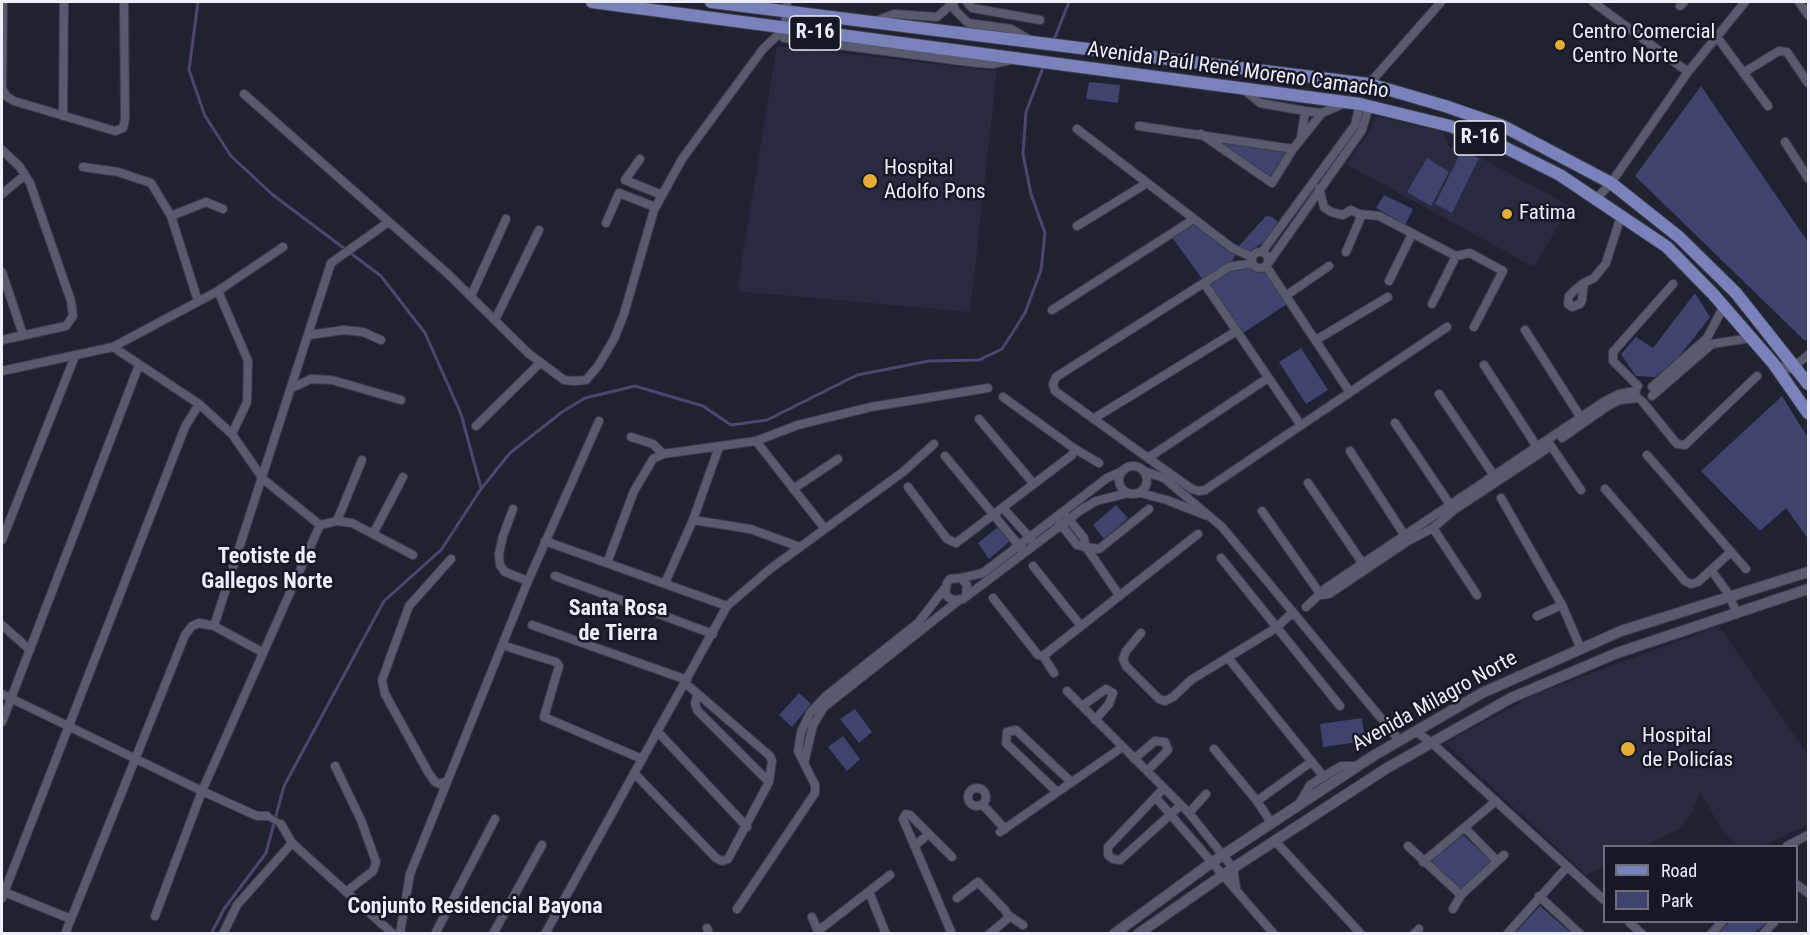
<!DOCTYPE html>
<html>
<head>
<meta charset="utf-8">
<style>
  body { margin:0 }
  #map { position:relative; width:1810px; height:935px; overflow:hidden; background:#1f2231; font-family:"Roboto Condensed",sans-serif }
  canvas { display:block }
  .frame { position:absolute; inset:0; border:3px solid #eceef9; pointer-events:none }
  .legend { position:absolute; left:1603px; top:845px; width:195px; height:78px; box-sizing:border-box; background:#161827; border:2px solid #6c6e7b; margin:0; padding:8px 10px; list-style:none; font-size:18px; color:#eceef9 }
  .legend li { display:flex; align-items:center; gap:12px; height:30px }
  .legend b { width:30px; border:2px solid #6c6e7b }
</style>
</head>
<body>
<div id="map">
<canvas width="1810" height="935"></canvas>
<div class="frame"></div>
<ul class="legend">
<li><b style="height:8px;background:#7a81bb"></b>Road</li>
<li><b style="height:16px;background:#3f436d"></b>Park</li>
</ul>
</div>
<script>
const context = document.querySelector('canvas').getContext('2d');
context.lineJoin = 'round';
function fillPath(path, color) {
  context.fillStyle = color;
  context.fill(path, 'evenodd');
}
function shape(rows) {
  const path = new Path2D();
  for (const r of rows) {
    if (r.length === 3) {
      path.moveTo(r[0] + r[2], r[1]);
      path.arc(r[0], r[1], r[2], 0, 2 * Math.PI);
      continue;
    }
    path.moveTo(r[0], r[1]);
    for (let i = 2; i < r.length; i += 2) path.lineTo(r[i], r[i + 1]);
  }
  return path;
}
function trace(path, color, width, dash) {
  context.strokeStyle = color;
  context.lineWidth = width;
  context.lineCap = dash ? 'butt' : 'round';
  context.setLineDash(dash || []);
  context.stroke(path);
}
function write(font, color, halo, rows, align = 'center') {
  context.font = font + ' "Roboto Condensed",sans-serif';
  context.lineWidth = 5;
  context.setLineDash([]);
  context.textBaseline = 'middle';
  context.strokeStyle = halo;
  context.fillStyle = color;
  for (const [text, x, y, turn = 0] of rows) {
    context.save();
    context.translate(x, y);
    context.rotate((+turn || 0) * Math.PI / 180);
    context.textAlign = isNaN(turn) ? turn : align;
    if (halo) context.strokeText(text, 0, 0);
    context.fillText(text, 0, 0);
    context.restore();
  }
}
fillPath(shape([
  [777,46,997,71,970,312,737,291],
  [1375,116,1443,132,1448,146,1481,158,1570,206,1534,267,1346,164,1371,129],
  [1719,626,1808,755,1808,824,1763,846,1738,846,1724,833,1700,792,1692,813,1679,829,1644,846,1604,846,1604,866,1586,875,1445,743,1538,693]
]), '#282b40');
fillPath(shape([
  [1089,82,1120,85,1118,103,1086,99],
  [1701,86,1808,242,1808,338,1805,341,1635,176],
  [1217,140,1287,151,1270,176],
  [1461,152,1479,158,1452,213,1435,204],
  [1427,158,1449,172,1431,206,1407,192],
  [1384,195,1413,209,1405,225,1376,208],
  [1266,216,1272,217,1282,225,1274,235,1247,253,1237,248],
  [1196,220,1236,253,1231,264,1203,280,1171,236],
  [1251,265,1256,269,1266,268,1290,302,1240,335,1211,292,1212,280,1230,270],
  [1695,293,1710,317,1678,358,1655,377,1636,376,1621,354,1636,337,1653,348],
  [1301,348,1328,390,1306,404,1279,362],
  [1782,396,1808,438,1808,539,1786,508,1760,531,1701,471],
  [1116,505,1128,518,1104,539,1093,525],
  [999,526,1010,541,989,559,978,543],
  [799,693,811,704,792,727,779,715],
  [855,709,872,732,859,743,840,719],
  [1362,718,1365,741,1323,747,1320,724],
  [843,736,860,759,847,771,828,747],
  [1463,835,1491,861,1461,890,1429,860],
  [1540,906,1571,933,1515,933],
  [1729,922,1768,922,1754,933,1719,933]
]), '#3f436d');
trace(shape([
  [198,2,189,70,205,116,231,156,273,195,381,276,425,333,461,414,481,488],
  [1053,42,1069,2],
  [211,934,224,909,266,853,284,786,384,601,441,550,481,489,510,453,562,412,585,398,635,386,703,406,731,425,767,420,857,375,929,361,979,360,1002,349,1025,313,1041,270,1045,233,1031,194,1023,154,1026,112,1044,65]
]), '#4d4770', 3);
const pedestrian = shape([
  [267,816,281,824]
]);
const minor = shape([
  [3,2,2,88,6,96,14,101,115,131,123,128,125,119,124,2],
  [787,2,784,38,977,63,993,64,1011,60],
  [953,2,955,10,968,23,1011,29,1032,41],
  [967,2,972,8,1040,20],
  [1593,2,1688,72],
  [1799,2,1808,15],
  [1680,6,1684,2],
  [876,21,894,14,937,17,953,3],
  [1717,37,1768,106],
  [1743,73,1779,51,1787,52,1808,83],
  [1369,84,1441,2],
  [1243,89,1260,103,1305,111,1322,113,1345,103],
  [244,94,448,274,528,353,564,380,573,381,586,380,598,366,614,339,624,314,654,210,682,159,763,49,785,28],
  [63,116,64,2],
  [1139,126,1293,149],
  [1077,129,1232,248,1252,257],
  [1201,134,1272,183,1293,149,1322,113],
  [1301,138,1305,111],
  [1785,142,1808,178],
  [2,150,20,167,30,183,71,301,73,316,66,326,2,340],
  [640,159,625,180,662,195],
  [83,167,118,172,151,183,171,216,198,301],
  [1319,188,1324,207,1331,212,1343,215],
  [2,194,25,175],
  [1596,199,1611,183,1688,72,1745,2],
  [1343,215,1351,210,1359,214,1379,216,1456,256,1470,253,1503,271,1474,327],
  [171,216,206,202,223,209],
  [606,223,619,193,655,207],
  [1077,226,1147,183],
  [1260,260,8],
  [1262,252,1355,125,1360,104],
  [1346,252,1360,219,1359,214],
  [1269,262,1362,130,1369,106],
  [1252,263,1229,267,1056,377,1053,384,1055,391,1148,458,1192,489,1199,491,1205,490,1447,327],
  [1266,266,1349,391],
  [2,272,23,335],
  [1389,281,1412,234],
  [1204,283,1300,424],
  [1584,283,1582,300,1580,304,1572,307,1568,304,1569,296,1575,290,1584,283,1594,278,1606,263,1621,216],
  [218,291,248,361,247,402,232,434],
  [1287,295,1329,266],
  [471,296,506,219],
  [1432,304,1456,256],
  [1052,310,1194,219],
  [495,320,539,230],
  [1525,330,1583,421],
  [309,335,344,330,363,332,381,340],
  [1316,340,1388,297],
  [113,347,218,291,283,247],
  [1484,365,1539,450],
  [1776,365,1791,369,1808,355],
  [2,371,113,347,199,404,232,434,263,479,320,525],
  [1638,386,1613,361,1613,352,1673,284],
  [1652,387,1707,338,1724,306],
  [292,388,311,379,332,380,401,400],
  [1439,394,1497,480],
  [1652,396,1712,344,1751,338],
  [1003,397,1075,449,1099,463],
  [1642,401,1677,444,1685,445,1757,376],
  [979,419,1033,483],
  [1093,419,1235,332],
  [1395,423,1453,509],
  [476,426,540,363],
  [631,437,653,444,663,454],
  [1562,438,1608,406,1620,400,1638,398],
  [756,441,825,529],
  [1549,443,1581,490],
  [1350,451,1407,539],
  [1647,455,1746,569],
  [945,456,1021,548],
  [1148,458,1268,378],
  [1133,480,14],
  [1144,471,1164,478,1222,527,1400,741],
  [1308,483,1365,567],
  [908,487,947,539,956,543,1072,455,1075,449],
  [793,489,838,459],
  [1605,489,1685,581,1691,584,1698,582,1711,570,1730,596,1736,612],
  [1140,493,1167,500,1205,515],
  [1501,498,1562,605,1581,649],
  [1003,508,1031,539],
  [513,509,503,536,499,554,500,565,505,572,528,581],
  [1262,511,1321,595],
  [693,520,750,529,800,547],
  [337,521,362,460],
  [1059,522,1077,545,1086,547,1084,538,1066,516],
  [320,525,337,521,352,523,413,555],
  [1433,528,1477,595],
  [373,534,403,477],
  [2,540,75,356],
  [545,541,727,606],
  [1086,547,1099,549,1149,509],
  [1086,547,1119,595],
  [1221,558,1340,706],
  [607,563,634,491,653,459,663,454,756,441,798,425,871,407,988,388],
  [1033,566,1081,626],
  [1711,570,1731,552],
  [555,576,713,634],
  [961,578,983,573,1107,478,1123,471],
  [665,583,693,520,719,447],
  [966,595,967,585,961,578,950,579,947,583,945,593,948,597,953,600,963,599,1081,510,1096,501,1128,493],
  [1321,595,1329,594,1408,541,1433,528,1454,510,1551,446],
  [993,598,1038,655,1043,656,1198,534],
  [1306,607,1326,588,1605,401,1619,394,1636,391],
  [1537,616,1562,605],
  [2,625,30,650],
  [532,625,687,680],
  [214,626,262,652],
  [1141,633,1126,651,1123,659,1126,666,1159,699,1165,701,1173,697,1191,680,1276,628,1293,612],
  [502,645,556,662,559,666,544,717,642,759],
  [1043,656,1054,673],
  [1229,659,1324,777],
  [1067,691,1189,813,1233,868,1236,887],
  [2,694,202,791,257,816,267,816],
  [698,694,695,703,697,710,769,782],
  [1082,706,1106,689,1113,693,1109,704,1095,720],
  [2,722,139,365],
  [657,731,747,827],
  [1415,731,1432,743,1604,900],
  [1214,749,1257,801,1311,762],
  [1134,759,1155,741,1165,742,1168,750,1147,771],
  [804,763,813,725,824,707,958,601],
  [335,766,361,820,376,862,373,871,346,892],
  [634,773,716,858,722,861,728,859,769,782,772,761,770,756,685,683],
  [447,781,440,784,435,782,428,772,385,694,382,680,409,606,451,559],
  [977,797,9],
  [1164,788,1108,847,1108,855,1113,859,1120,860,1181,805],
  [1057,792,1006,743,1007,732,1016,730,1071,782],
  [1157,799,1274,934],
  [1257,801,1272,824],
  [1299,804,1310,785,1341,766,1357,766],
  [983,805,1005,829],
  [1189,813,1206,794],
  [281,824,292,843],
  [1465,828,1496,860],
  [1000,832,1121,748],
  [1276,842,1361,934],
  [914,846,929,834],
  [1408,846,1461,895],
  [1787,846,1808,835],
  [1423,862,1496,801],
  [1796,884,1808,893],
  [4,892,71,919],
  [869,892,886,934],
  [1539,896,1580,934],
  [2,898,185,427,199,404],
  [957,898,978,882,1005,910,1008,915,1006,920,989,934],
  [737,909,815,793,815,785,798,751,801,732,810,713,826,696,918,623,945,588],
  [1453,909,1461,895,1504,855],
  [1008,915,1023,925],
  [155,916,202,791,320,525],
  [812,917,819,934],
  [1629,922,1642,934],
  [707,928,709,934],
  [818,931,890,875],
  [65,934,185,635,192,626,199,623,214,626,331,263,387,223],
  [223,934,237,905,292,843,393,934],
  [400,934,410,874,528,581,599,421],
  [435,934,495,819],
  [493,934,542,845],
  [545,934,727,606,770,569,903,472,934,444],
  [952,934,903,819,906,814,910,815,952,857],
  [1414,934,1419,929],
  [1507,934,1567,867],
  [1711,934,1722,922],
  [1763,934,1774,922]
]);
const secondary = shape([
  [1114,934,1211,863,1373,756,1482,693,1621,631,1808,572],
  [1138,934,1233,868,1387,768,1511,698,1617,653,1808,589]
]);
const primary = shape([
  [592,2,1360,104,1450,126,1502,146,1560,175,1667,247,1713,294,1773,363,1808,413],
  [711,2,1369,84,1445,106,1503,126,1611,183,1679,237,1736,293,1808,384]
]);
trace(pedestrian, '#3b3d4a', 8);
trace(minor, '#3b3d4a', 10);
trace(secondary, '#3b3d4a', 12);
trace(primary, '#3b3d4a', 14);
trace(pedestrian, '#585b6e', 6);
trace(minor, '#585b6e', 8);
trace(secondary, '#585b6e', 10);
trace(primary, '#7a81bb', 12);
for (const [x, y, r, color] of [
  [1560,45,6,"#e6ac36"],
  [870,181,8,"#e6ac36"],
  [1507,214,6,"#e6ac36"],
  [1628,749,8,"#e6ac36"]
]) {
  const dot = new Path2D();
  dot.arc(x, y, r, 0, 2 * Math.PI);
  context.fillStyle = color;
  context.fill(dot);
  trace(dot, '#161827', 2);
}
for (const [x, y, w] of [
  [815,33,51],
  [1480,138,51]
]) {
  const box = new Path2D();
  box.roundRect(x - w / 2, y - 17, w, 34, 4.5);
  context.fillStyle = '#161827';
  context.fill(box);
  trace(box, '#eceef9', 1.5);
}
write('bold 20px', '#eceef9', null, [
  ["R-16",815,33],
  ["R-16",1480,138]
]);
write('21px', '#eceef9', '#161827', [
  ["Centro Comercial",1572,33],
  ["Centro Norte",1572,57],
  ["Hospital",884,169],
  ["Adolfo Pons",884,193],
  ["Fatima",1519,214],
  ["Hospital",1642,737],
  ["de Policías",1642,761]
], 'left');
write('21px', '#eceef9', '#161827', [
  ["Avenida Paúl René Moreno Camacho",1238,71,8],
  ["Avenida Milagro Norte",1435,702,-29]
]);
write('bold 22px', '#eceef9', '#161827', [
  ["Teotiste de",267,557],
  ["Gallegos Norte",267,582],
  ["Santa Rosa",618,609],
  ["de Tierra",618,634],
  ["Conjunto Residencial Bayona",475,907]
]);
</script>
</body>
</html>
